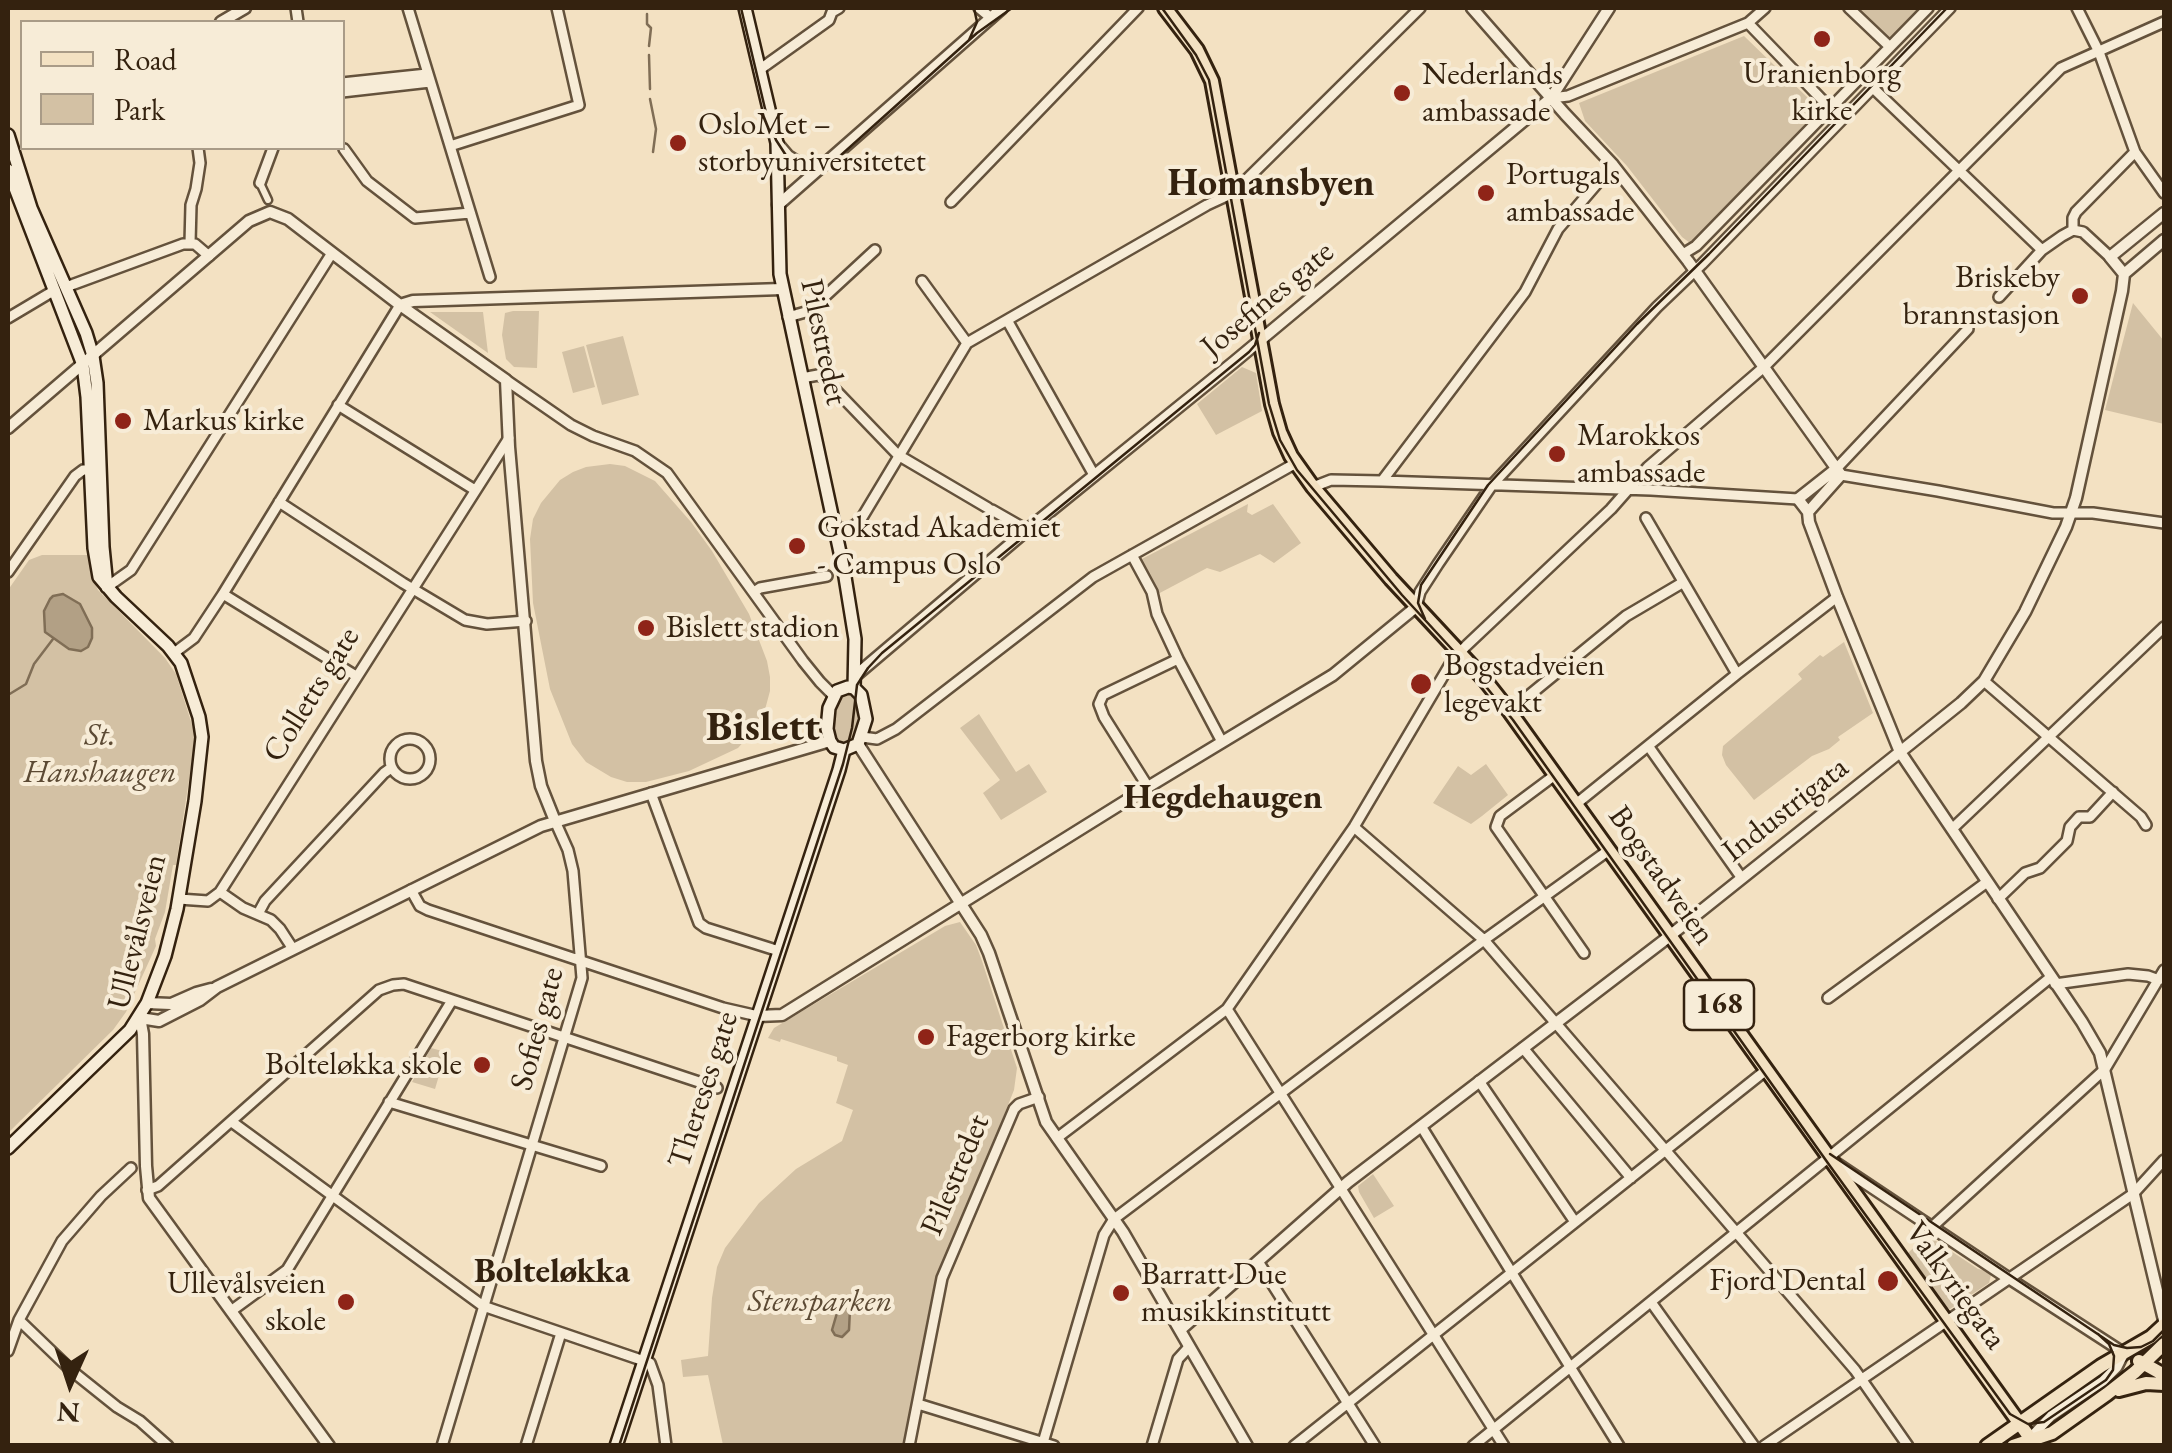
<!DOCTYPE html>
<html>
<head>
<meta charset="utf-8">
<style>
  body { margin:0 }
  #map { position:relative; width:2172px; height:1453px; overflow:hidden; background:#f3e1c2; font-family:"EB Garamond",serif }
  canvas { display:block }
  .frame { position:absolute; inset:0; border:10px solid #34220f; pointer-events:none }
  .legend { position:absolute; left:20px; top:20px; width:325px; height:130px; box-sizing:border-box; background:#f7ecd7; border:2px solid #a99b87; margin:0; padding:12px 18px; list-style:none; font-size:30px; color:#34220f }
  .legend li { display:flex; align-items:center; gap:20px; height:50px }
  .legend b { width:50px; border:2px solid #a99b87 }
  .north { position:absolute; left:20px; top:1333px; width:100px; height:100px; -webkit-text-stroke:8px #f7ecd7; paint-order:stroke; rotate:183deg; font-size:28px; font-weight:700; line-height:40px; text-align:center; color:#34220f }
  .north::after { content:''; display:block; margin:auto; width:35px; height:45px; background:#34220f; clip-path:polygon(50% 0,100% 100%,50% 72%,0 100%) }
</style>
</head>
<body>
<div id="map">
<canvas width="2172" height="1453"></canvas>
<div class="frame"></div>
<ul class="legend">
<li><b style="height:12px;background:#f3e1c2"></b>Road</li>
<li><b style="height:28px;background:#d3c1a4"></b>Park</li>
</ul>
<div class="north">N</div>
</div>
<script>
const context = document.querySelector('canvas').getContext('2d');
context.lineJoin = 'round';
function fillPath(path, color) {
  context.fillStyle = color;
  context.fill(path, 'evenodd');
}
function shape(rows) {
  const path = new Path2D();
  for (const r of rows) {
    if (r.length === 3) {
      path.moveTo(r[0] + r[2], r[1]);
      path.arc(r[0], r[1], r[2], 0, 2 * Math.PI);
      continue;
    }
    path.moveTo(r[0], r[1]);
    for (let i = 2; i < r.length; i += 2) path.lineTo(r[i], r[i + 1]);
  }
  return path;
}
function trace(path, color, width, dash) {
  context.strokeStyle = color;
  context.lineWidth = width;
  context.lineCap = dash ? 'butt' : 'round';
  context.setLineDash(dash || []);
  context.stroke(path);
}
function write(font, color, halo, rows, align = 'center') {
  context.font = font + ' "EB Garamond",serif';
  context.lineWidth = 8;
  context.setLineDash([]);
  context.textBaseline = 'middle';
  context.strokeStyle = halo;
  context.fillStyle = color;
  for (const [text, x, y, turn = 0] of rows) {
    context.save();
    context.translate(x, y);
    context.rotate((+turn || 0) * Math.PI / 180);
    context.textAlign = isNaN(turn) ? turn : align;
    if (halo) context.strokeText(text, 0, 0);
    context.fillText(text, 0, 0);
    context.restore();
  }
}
fillPath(shape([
  [1857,8,1922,8,1890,41],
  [1744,36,1807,97,1811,107,1808,121,1694,241,1690,243,1682,237,1627,166,1585,121,1579,103],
  [2133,303,2164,341,2164,424,2105,410],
  [513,311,539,311,537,368,514,367,506,359,502,335,505,313],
  [430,312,483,312,488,353],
  [623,336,639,395,602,405,586,345],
  [584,346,595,387,573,393,562,352],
  [1242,367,1256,373,1262,411,1216,435,1197,404],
  [610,464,625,466,655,481,691,522,712,551,749,614,767,661,770,677,770,691,763,717,756,728,738,748,689,771,646,782,627,782,611,777,586,762,572,744,550,689,533,603,530,539,533,519,541,503,560,480,573,472,586,467],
  [1248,504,1247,512,1252,515,1273,504,1301,543,1274,563,1260,554,1220,572,1207,568,1156,595,1138,561],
  [42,555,89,555,91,575,98,590,165,658,176,674,194,731,193,754,176,865,173,865,165,912,155,939,156,946,126,1012,113,1030,8,1133,8,590,29,560],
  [1844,642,1873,713,1838,737,1840,740,1829,749,1812,756,1754,800,1726,765,1722,755,1723,746,1802,679,1798,674,1820,655,1823,657],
  [850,695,858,704,857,725,852,739,842,743,835,735,835,717,840,700,844,696],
  [979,714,1016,772,1029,764,1047,792,1001,820,983,793,1000,780,960,728],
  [1486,764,1508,795,1482,816,1471,824,1433,803,1458,766,1471,775],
  [960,922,976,945,982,961,1017,1068,1014,1090,950,1251,935,1281,903,1445,723,1445,708,1375,683,1377,681,1360,708,1356,712,1298,717,1267,725,1248,759,1203,796,1169,842,1141,853,1110,836,1103,848,1065,837,1061,837,1057,781,1039,780,1042,768,1038,774,1028,945,926],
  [431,1048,446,1052,435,1089,412,1082],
  [1373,1174,1394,1206,1374,1218,1359,1192,1358,1186],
  [1927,1235,1978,1269,1988,1271,1991,1275,1989,1283,1950,1309,1942,1307,1939,1296,1908,1253]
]), '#d3c1a4');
const water = shape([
  [63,594,80,604,92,628,92,638,88,647,81,651,69,649,45,632,44,611,50,599,53,596,63,594],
  [839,1306,850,1309,849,1330,842,1337,835,1335,832,1330,839,1306]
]);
fillPath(water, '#b2a085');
trace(water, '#806e56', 2.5);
trace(shape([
  [647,14,647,24,651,28,649,46],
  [649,55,650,89],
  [650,99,656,129,653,152],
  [8,695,26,684,34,664,53,639]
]), '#806e56', 2.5);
const pedestrian = shape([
  [260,183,268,200]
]);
const minor = shape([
  [296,8,298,22],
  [408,8,490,277],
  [979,8,991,18],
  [1849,8,1890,47],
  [2077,8,2099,52,2135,152,2164,193],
  [1748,23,1831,109],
  [759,70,829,20,832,12,839,8],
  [342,83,427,74],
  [1873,88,2042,250],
  [342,92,430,82],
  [1551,98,1568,96,1748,23,1765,8],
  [450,146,579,105,557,8],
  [344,149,367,181,415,218,470,213],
  [260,183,273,148],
  [951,202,1138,8],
  [2073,230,2073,218,2076,212,2135,152],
  [2073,230,2083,232,2110,257],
  [190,243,191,205,196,189,200,163,198,148],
  [1683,254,1696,246,1928,8],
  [922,281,967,343],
  [66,287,183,244,195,244,209,256],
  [1999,297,2042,250,2062,236,2073,230],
  [788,317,809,311,875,250],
  [8,318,55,290],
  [1007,320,1094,475],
  [802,378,818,375,823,377,898,455,988,508],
  [506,380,571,425,593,436,635,451,667,473,803,661,820,682,833,695],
  [338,405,475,490],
  [1836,469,1968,329],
  [1841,475,1938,491,2053,513,2093,513,2164,523],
  [1382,481,1525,292,1558,229,1613,165],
  [1313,487,1331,480,1382,481,1651,490,1798,499],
  [279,502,403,583,465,620,487,624,526,621],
  [992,510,1027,530],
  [1646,518,1737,674],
  [837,530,854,526,860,521,967,343,1207,205,1233,193,1420,8],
  [1132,555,1152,592,1157,614,1178,659],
  [8,572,75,476,83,470,96,470],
  [107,587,131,570,332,253],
  [754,592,760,588,827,576],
  [223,594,356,676],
  [1416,607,1420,592,1438,564,1492,485,1657,307,1702,264,1950,8],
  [174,653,194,638,223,594,400,305],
  [1984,681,2141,817,2146,825],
  [1510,711,1626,616,1682,583],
  [862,737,877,739,896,729,1093,577,1296,463],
  [410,759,20],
  [1649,747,1741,877],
  [1555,775,1500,816,1496,827,1584,953],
  [1148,787,1104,717,1099,704,1103,695,1178,659,1222,742],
  [651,793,699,923,706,928,779,951],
  [1576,804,1737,674,1837,597],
  [1354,827,1484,940,1855,1370,1908,1446],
  [1952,829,2164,627],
  [411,890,420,906,428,910,723,1008,758,1016],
  [220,892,243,908,271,920,280,929,293,949],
  [179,899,208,901,220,892,509,438],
  [1998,899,2025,873,2040,868,2067,841,2070,827,2079,817,2090,817,2113,792],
  [259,912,265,901,384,773,391,768],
  [2055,984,2128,974,2148,976,2159,980],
  [1828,998,1987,882],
  [1227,1009,1504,1446],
  [1523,1048,1631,1178],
  [1479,1081,1575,1222],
  [389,1102,601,1166],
  [232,1122,483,1306,650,1363,658,1385,666,1446],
  [1421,1126,1619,1446],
  [1057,1138,1227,1009,1354,827,1452,661,1466,646,1611,509,1648,467,1764,367,2061,68,2164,22],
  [147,1190,158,1186,379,990,393,985,404,984,717,1088],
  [1932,1227,2105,1069,2164,970],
  [1259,1263,1375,1446],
  [2008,1278,2124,1353,2117,1367,2103,1381,2051,1416,2030,1438],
  [1651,1302,1754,1446],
  [231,1311,287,1270,451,1002],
  [19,1320,72,1371,117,1407,140,1421,168,1446],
  [8,1351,19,1320,62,1241,101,1196,131,1168],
  [918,1404,1054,1446],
  [442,1446,582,978,573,871,568,850,555,821],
  [526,1446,561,1333],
  [909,1446,942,1278,1014,1109,1019,1104,1039,1097],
  [1042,1446,1104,1235,1114,1219,1484,940,1609,850],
  [1152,1446,1178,1359,1189,1347],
  [1294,1446,1765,1071],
  [1473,1446,2051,977],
  [1764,1446,2133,1194,2164,1160]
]);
const tertiary = shape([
  [1472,8,1565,114,1613,165,1688,261,1841,475,1808,512],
  [221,22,245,8],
  [777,143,788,156,799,163,812,165,827,163],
  [778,205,1002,8],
  [2124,274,2164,240],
  [400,305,413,301,782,289],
  [8,428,249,221,270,212,288,219,400,305,506,380,509,447,536,761,541,786,555,821],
  [1836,469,1798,499,1808,512,1809,522,1837,597,1900,752,2082,1022,2100,1053,2164,1320],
  [855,676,1027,530,1234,362,1551,98,1609,8],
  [858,744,981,935,989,953,1046,1122,1123,1232,1247,1446],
  [147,1003,171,1004,196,993,211,989],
  [758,1016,782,1015,1148,787,1333,675,1416,607],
  [1834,1162,2008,1278],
  [1180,1330,1348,1182,1662,942,1900,752,1961,703,1984,681,2025,612,2066,527,2076,498,2122,291,2124,274,2110,257,2164,213],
  [329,1446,149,1198,146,1166,143,1034,140,1018,159,1021,200,1000,217,987,541,826,830,741]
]);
const secondary = shape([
  [745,8,777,143,780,274,844,571,855,639,854,688],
  [8,135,31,208,86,333,93,356,97,383,103,547,107,587],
  [8,170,83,365,87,397,94,548,99,577,116,597,168,646,181,663,199,717,202,737,195,801,177,909,165,956,147,1003,130,1030,8,1148],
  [844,750,834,747,830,741,827,729,829,708,837,691,848,687,854,688],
  [844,750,858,744,866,719,861,695,854,688],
  [616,1446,839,770,844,750]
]);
const primary = shape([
  [1165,8,1197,50,1212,81,1272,404,1280,432,1291,456,1313,487,1391,579,1484,679,1510,712,2030,1438],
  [2139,1361,2164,1375],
  [2119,1390,2146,1383,2164,1384],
  [1987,1446,2101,1366,2151,1337,2164,1325],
  [2013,1446,2052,1433,2107,1394,2135,1372,2164,1344]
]);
trace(pedestrian, '#64523c', 11);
trace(minor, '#64523c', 14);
trace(tertiary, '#64523c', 15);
trace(secondary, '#34220f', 16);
trace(primary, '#34220f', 18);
trace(pedestrian, '#f7ecd7', 6);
trace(minor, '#f7ecd7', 9);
trace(tertiary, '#f7ecd7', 10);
trace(secondary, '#f7ecd7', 11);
trace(primary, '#f3e1c2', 12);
trace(shape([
  [741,8,767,117,776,140,789,160,809,168,822,167,840,156,977,33,1012,8],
  [1162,8,1196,55,1209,80,1269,404,1280,440,1297,470,1402,595,1483,683,1513,720,1830,1166,2010,1414,2028,1424,2044,1422,2106,1380,2113,1370,2114,1356,2109,1344,2098,1334],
  [969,40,977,22,974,8],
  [1425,619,1418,603,1421,585,1488,485,1637,324,1709,254,1947,8],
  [1830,1154,2114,1345,2127,1348,2141,1347,2153,1341,2164,1330],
  [619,1446,843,764,852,728,857,685,868,668,882,653,1249,352,1255,345,1259,333]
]), '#34220f', 2.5);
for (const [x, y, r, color] of [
  [1822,39,10,"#8f2418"],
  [1402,93,10,"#8f2418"],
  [678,143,10,"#8f2418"],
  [1486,193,10,"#8f2418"],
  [2080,296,10,"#8f2418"],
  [123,421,10,"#8f2418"],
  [1557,454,10,"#8f2418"],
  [797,546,10,"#8f2418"],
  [646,628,10,"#8f2418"],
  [1421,684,12,"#8f2418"],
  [926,1037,10,"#8f2418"],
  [482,1065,10,"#8f2418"],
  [1888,1281,12,"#8f2418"],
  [1121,1293,10,"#8f2418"],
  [346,1302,10,"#8f2418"]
]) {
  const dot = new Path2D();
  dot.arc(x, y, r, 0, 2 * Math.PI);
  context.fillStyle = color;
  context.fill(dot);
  trace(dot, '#f7ecd7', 4);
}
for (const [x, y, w] of [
  [1719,1005,70]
]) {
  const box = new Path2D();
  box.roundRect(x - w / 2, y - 25, w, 50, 8);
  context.fillStyle = '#f7ecd7';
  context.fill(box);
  trace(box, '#34220f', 2.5);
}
write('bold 30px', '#34220f', null, [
  ["168",1719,1005]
]);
write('32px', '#34220f', '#f7ecd7', [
  ["Uranienborg",1822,74,"center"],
  ["kirke",1822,111,"center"],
  ["Nederlands",1422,75],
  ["ambassade",1422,112],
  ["OsloMet –",698,125],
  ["storbyuniversitetet",698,162],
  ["Portugals",1506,175],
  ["ambassade",1506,212],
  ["Briskeby",2060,278,"right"],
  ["brannstasjon",2060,315,"right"],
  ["Markus kirke",143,421],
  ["Marokkos",1577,436],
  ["ambassade",1577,473],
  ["Gokstad Akademiet",817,528],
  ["- Campus Oslo",817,565],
  ["Bislett stadion",666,628],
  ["Bogstadveien",1444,666],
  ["legevakt",1444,703],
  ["Fagerborg kirke",946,1037],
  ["Bolteløkka skole",462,1065,"right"],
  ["Barratt Due",1141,1275],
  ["musikkinstitutt",1141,1312],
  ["Fjord Dental",1866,1281,"right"],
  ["Ullevålsveien",326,1284,"right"],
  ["skole",326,1321,"right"]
], 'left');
write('32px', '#34220f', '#f7ecd7', [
  ["Josefines gate",1268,300,-40],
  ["Pilestredet",823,342,78],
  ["Colletts gate",312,695,-58],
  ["Industrigata",1786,810,-38],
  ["Bogstadveien",1661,876,55],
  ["Ullevålsveien",138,932,-76],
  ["Sofies gate",538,1029,-75],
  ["Thereses gate",704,1090,-72],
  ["Pilestredet",956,1175,-67],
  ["Valkyriegata",1955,1286,54]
]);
write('italic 32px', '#5c4a34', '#f7ecd7', [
  ["St.",100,736],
  ["Hanshaugen",100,773],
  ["Stensparken",820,1302]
]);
write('bold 35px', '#34220f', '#f7ecd7', [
  ["Hegdehaugen",1223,798],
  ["Bolteløkka",552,1272]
]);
write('bold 38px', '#34220f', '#f7ecd7', [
  ["Homansbyen",1271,185]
]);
write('bold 42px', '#34220f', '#f7ecd7', [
  ["Bislett",763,729]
]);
</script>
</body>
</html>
